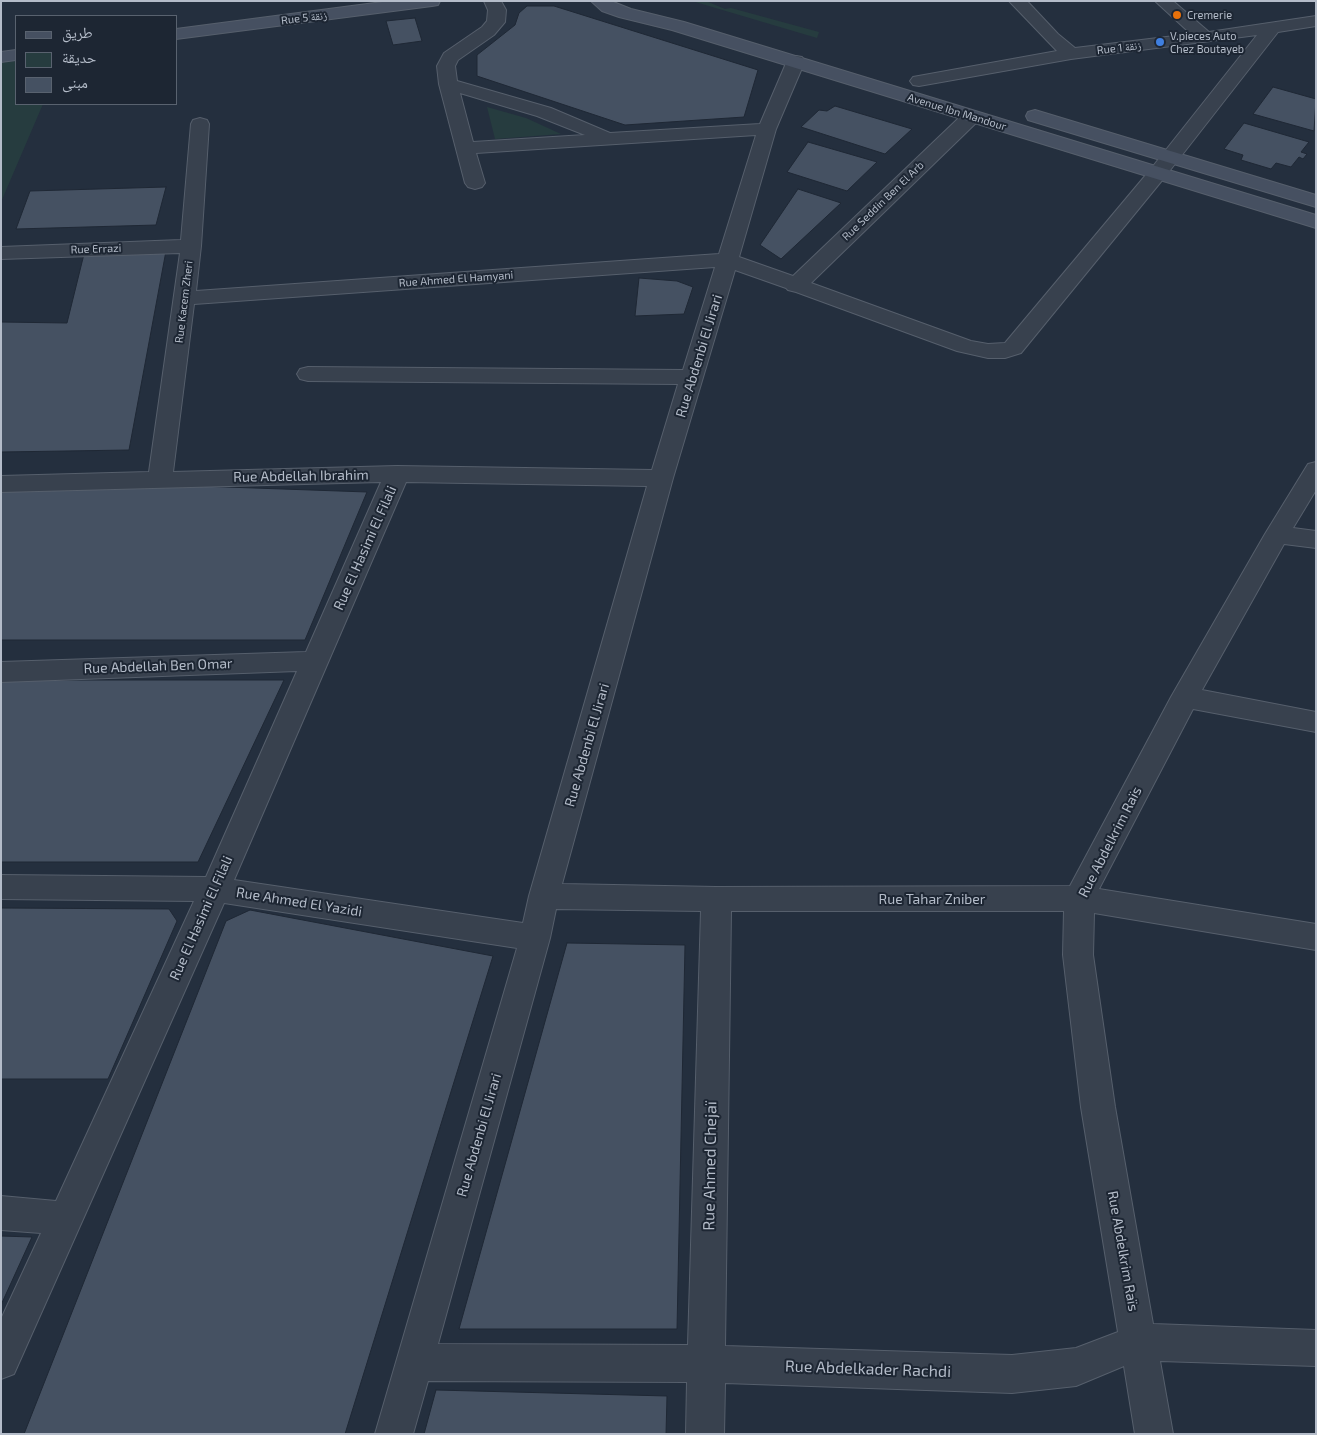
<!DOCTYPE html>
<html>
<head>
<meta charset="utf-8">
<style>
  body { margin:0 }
  #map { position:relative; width:1317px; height:1435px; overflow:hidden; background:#242f3e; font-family:"Exo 2","Noto Naskh Arabic",sans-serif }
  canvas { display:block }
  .frame { position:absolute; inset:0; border:2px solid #b4bcc9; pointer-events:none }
  .legend { position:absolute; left:15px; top:15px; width:162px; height:90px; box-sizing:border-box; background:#1d2633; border:1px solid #59626f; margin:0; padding:6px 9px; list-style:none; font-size:15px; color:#b4bcc9 }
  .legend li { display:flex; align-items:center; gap:10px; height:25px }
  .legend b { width:25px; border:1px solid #59626f }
</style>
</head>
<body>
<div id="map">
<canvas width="1317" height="1435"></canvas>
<div class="frame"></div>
<ul class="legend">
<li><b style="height:6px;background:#465061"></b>طريق</li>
<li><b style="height:14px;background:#263c3f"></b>حديقة</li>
<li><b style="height:14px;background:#455162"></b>مبنى</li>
</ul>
</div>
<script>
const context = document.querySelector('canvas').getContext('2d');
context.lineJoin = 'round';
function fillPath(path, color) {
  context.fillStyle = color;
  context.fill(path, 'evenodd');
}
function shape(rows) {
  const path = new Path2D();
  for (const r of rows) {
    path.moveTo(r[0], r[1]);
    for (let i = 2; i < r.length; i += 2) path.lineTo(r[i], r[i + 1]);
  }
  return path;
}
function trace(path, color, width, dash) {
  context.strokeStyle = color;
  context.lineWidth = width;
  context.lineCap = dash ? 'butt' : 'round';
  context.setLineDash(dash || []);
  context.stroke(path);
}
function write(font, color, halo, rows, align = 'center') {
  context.font = font + ' "Exo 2","Noto Naskh Arabic",sans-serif';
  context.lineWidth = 4;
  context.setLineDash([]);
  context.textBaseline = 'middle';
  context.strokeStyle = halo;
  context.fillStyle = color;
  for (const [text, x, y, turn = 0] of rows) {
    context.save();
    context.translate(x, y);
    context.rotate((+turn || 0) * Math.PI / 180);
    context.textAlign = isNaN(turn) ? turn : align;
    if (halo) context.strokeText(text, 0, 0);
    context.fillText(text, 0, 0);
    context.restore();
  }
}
fillPath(shape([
  [692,1,706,1,725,9,731,8,819,32,817,38],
  [16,61,16,104,43,104,1,202,1,63],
  [487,107,526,118,561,134,495,139]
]), '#263c3f');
const building = shape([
  [527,6,554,6,758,70,744,117,625,125,477,76,477,55,515,25,519,13,527,6],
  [415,18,422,41,393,45,386,21,415,18],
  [1273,87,1316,99,1314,131,1253,114,1273,87],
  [835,106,912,129,885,154,801,127,819,110,827,111,835,106],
  [1244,123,1309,142,1301,152,1307,154,1303,159,1299,157,1291,167,1276,163,1271,169,1241,160,1243,155,1224,149,1244,123],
  [808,142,877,162,847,191,787,172,808,142],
  [166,187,156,225,16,229,30,191,166,187],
  [798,189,841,203,781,259,760,245,798,189],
  [166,251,129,450,1,452,1,322,67,323,84,254,166,251],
  [639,278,677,281,693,287,684,314,635,316,639,278],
  [198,486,367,492,305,640,1,640,1,489,198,486],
  [1,680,284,680,198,862,1,862,1,680],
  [1,908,169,909,177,921,108,1079,1,1079,1,908],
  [250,910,493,956,345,1434,24,1434,226,921,250,910],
  [567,943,685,945,677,1329,459,1329,567,943],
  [1,1236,32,1237,1,1305,1,1236],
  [436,1390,667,1396,666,1434,424,1434,436,1390]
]);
fillPath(building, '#455162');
trace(building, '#1f2835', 1);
const street = shape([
  [484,1,501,1,506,10,505,22,494,35,458,60,455,66,457,81,551,108,610,133,760,124,787,61,790,57,796,56,802,57,805,61,776,129,739,257,793,276,964,113,971,111,978,113,980,117,978,121,811,283,971,341,988,344,1005,343,1150,170,1257,35,1071,59,919,86,913,85,910,81,913,77,1057,51,1009,1,1027,1,1058,34,1075,48,1191,34,1155,1,1173,1,1209,32,1316,16,1316,26,1278,32,1164,178,1021,353,1005,358,988,358,957,351,796,292,788,290,786,288,735,270,673,478,562,884,716,887,1070,886,1171,697,1265,534,1308,464,1316,462,1316,490,1293,528,1316,531,1316,548,1284,544,1202,690,1316,712,1316,732,1193,709,1099,889,1316,924,1316,950,1094,913,1093,955,1115,1107,1153,1324,1316,1330,1316,1366,1160,1361,1173,1434,1135,1434,1124,1366,1076,1386,1012,1393,725,1383,724,1434,686,1434,687,1382,428,1381,413,1434,375,1434,517,948,224,903,14,1374,1,1379,1,1319,41,1233,1,1230,1,1196,56,1201,194,901,1,899,1,875,206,877,297,671,1,682,1,662,306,652,381,482,1,492,1,476,149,472,180,253,1,259,1,247,181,240,191,124,193,120,200,118,207,120,209,124,201,246,196,291,719,254,756,135,476,153,485,183,482,187,475,189,468,187,465,183,439,84,437,66,444,53,482,27,487,21,488,10,484,1],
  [460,93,537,116,585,135,473,142,460,93],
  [715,267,683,370,308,367,300,369,297,374,300,379,308,381,678,384,652,470,397,466,173,472,194,304,715,267],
  [406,482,647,486,529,896,523,923,234,880,406,482],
  [556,909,701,911,688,1345,438,1344,550,938,556,909],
  [731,911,1064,911,1063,955,1081,1107,1118,1332,1076,1348,1012,1355,725,1346,731,911]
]);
const secondary = shape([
  [390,1,440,1,438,5,432,6,176,39,176,29,390,1],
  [591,1,611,1,631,9,684,22,1316,215,1316,228,672,30,619,17,602,11,591,1],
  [16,50,16,60,1,62,1,52,16,50],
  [1035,110,1316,195,1316,207,1028,120,1026,116,1028,112,1035,110]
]);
trace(street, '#565f6c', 2);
trace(secondary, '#565f6c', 2);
fillPath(street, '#38414e');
fillPath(secondary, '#465061');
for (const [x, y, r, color] of [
  [1177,15,5,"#e8710a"],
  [1160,42,5,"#3f7fe0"]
]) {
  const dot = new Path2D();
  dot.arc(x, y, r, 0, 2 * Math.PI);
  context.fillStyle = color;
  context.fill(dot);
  trace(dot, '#1d2633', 2);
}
write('11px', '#b4bcc9', '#1d2633', [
  ["Cremerie",1187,15],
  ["V.pieces Auto",1170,36],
  ["Chez Boutayeb",1170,49]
], 'left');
write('11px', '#b4bcc9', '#1d2633', [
  ["Rue 5 زنقة",304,18,-7],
  ["Rue 1 زنقة",1119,48,-7],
  ["Avenue Ibn Mandour",957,112,17],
  ["Rue Seddin Ben El Arb",883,201,-44],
  ["Rue Errazi",96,249,-2],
  ["Rue Ahmed El Hamyani",456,279,-4],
  ["Rue Kacem Zheri",184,302,-83]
]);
write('14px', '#b4bcc9', '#1d2633', [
  ["Rue Abdenbi El Jirari",699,356,-73],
  ["Rue Abdellah Ibrahim",301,476,-1],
  ["Rue El Hasimi El Filali",365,548,-66],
  ["Rue Abdellah Ben Omar",158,666,-2],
  ["Rue Abdenbi El Jirari",587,745,-74],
  ["Rue Abdelkrim Raïs",1110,842,-63],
  ["Rue Tahar Zniber",932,899],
  ["Rue Ahmed El Yazidi",299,902,9],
  ["Rue El Hasimi El Filali",201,918,-66],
  ["Rue Abdenbi El Jirari",479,1135,-74],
  ["Rue Abdelkrim Raïs",1123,1251,80]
]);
write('16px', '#b4bcc9', '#1d2633', [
  ["Rue Ahmed Chejaï",710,1166,-89],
  ["Rue Abdelkader Rachdi",868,1369,2]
]);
</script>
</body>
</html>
